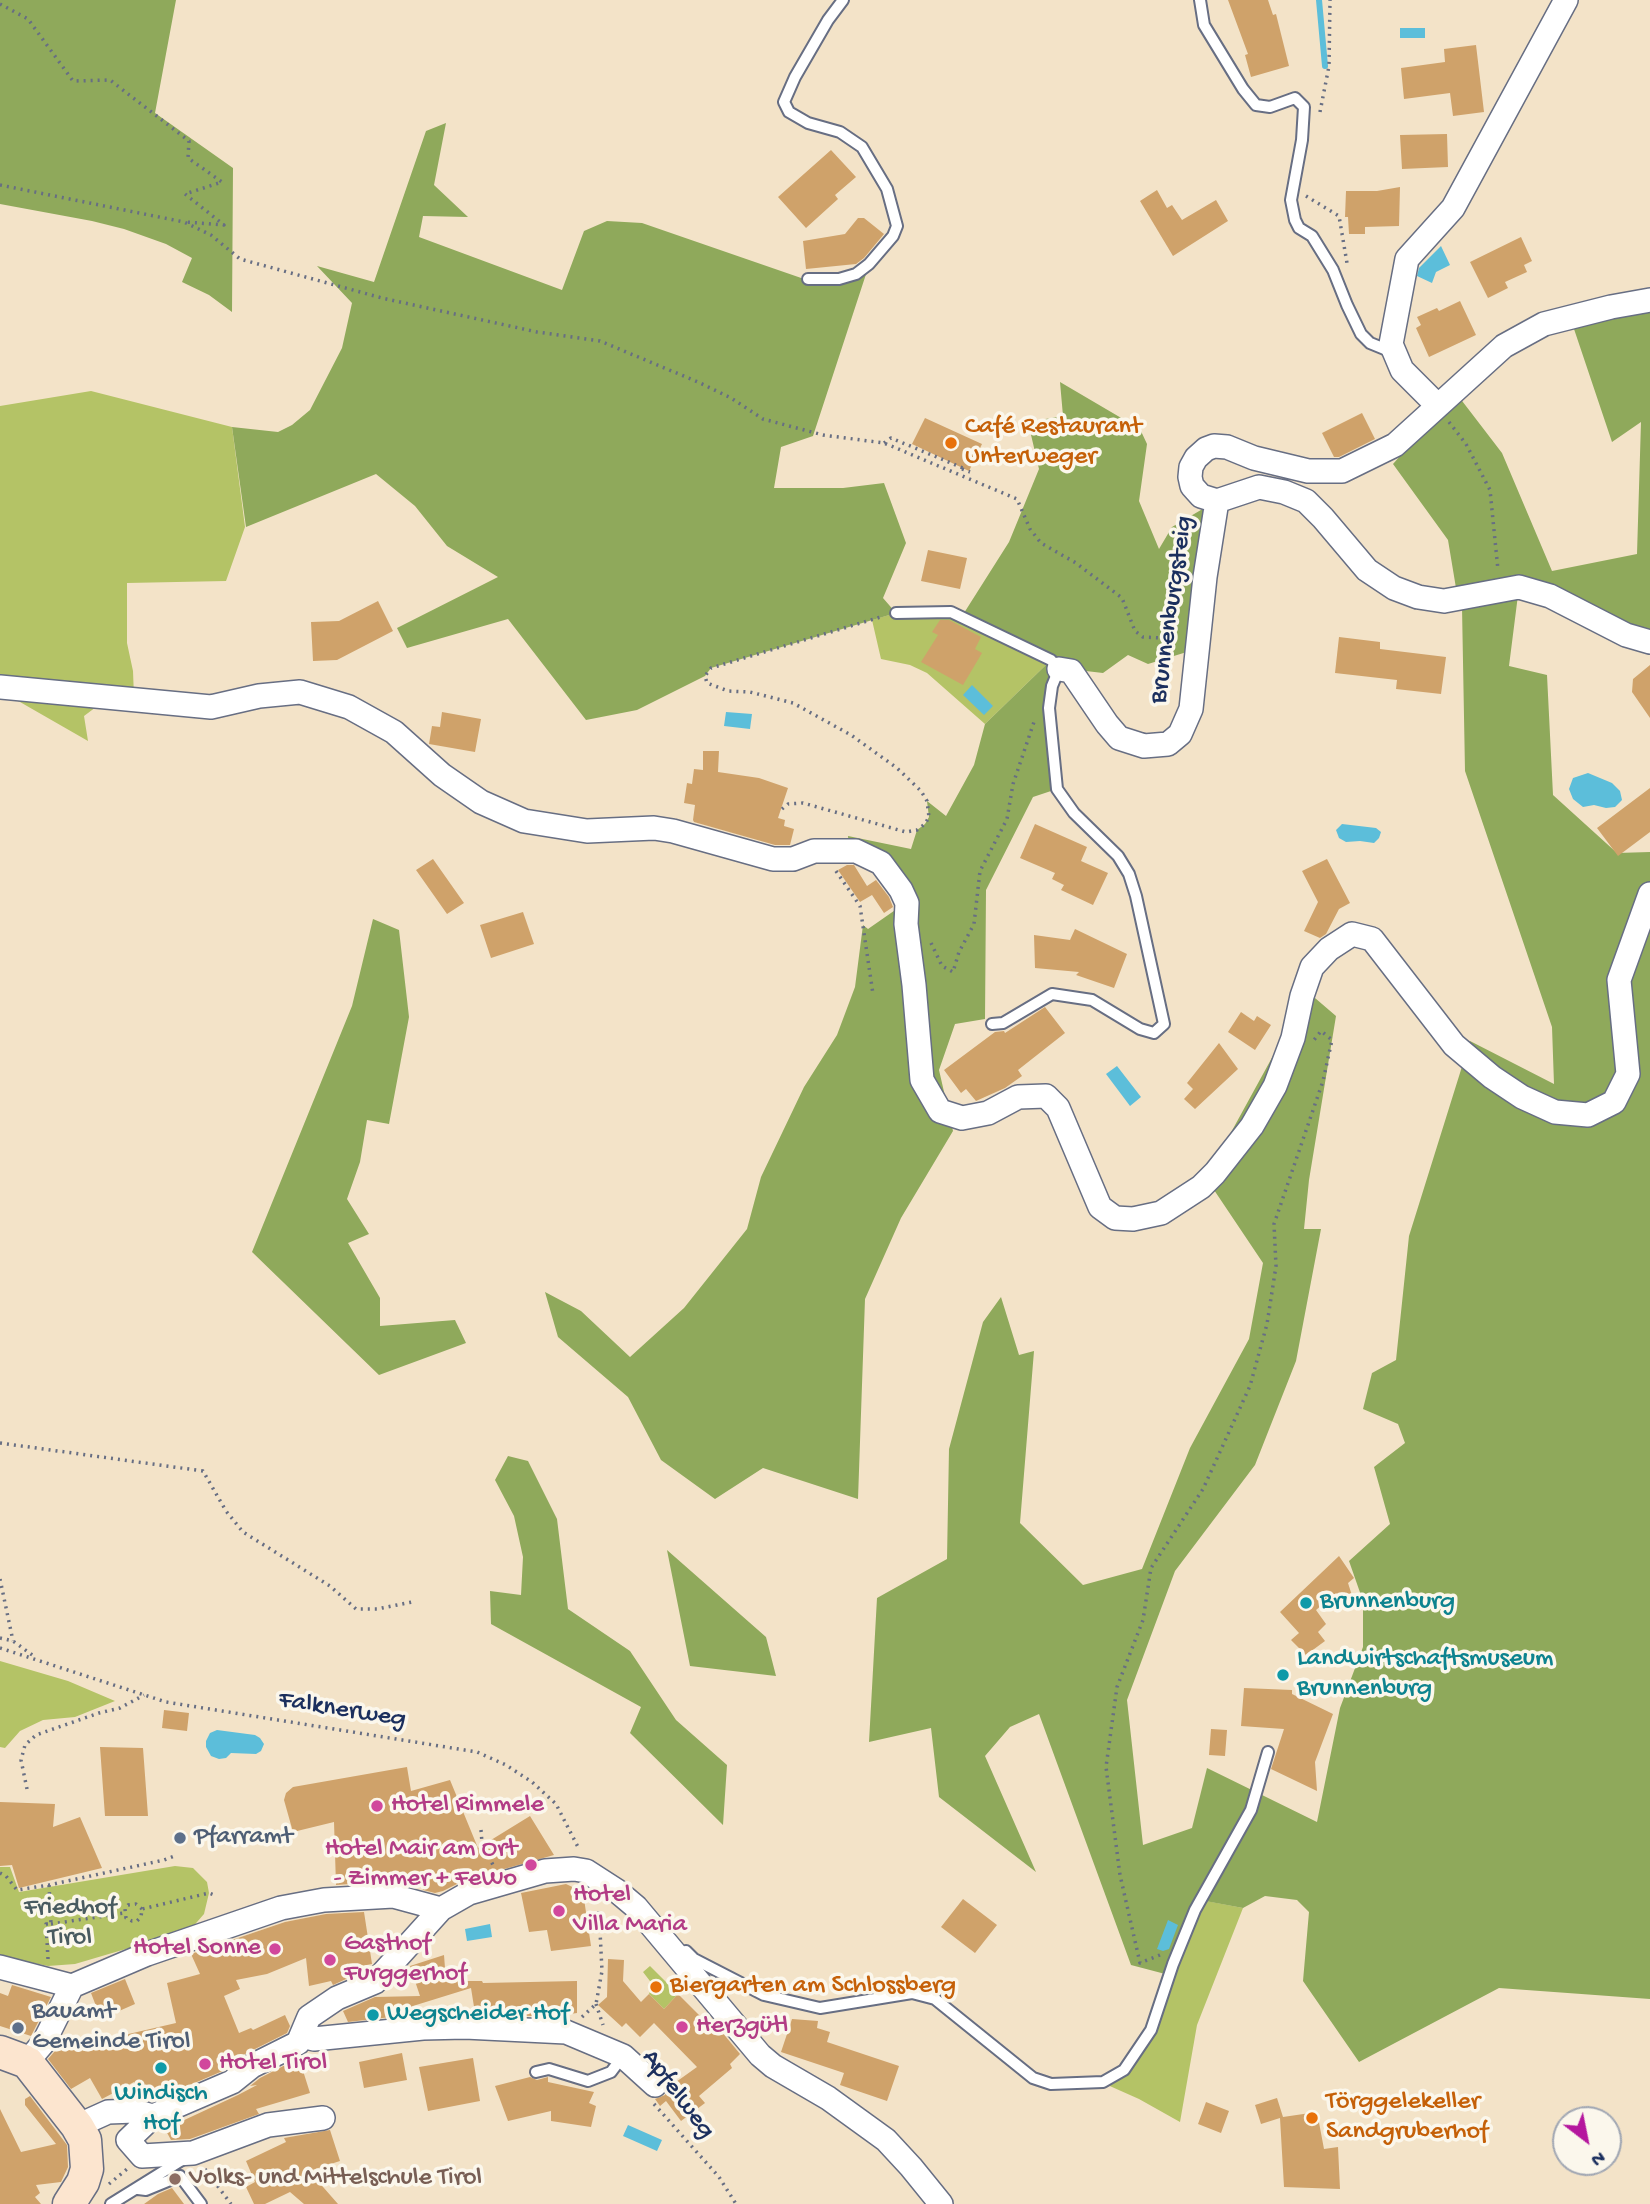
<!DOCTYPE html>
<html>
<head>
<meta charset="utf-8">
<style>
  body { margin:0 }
  #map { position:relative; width:1650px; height:2204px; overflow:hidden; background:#f3e3c8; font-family:"Gochi Hand",sans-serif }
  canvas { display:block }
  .north { position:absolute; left:1552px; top:2106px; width:70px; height:70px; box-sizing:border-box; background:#fbf7ec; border:2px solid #a1a7b3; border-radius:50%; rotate:148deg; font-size:19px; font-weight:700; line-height:28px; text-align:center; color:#1b2f5e }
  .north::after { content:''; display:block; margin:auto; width:24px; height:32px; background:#b5179e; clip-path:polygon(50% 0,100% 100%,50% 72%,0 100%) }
</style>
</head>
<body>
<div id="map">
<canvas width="1650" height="2204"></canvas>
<div class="north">N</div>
</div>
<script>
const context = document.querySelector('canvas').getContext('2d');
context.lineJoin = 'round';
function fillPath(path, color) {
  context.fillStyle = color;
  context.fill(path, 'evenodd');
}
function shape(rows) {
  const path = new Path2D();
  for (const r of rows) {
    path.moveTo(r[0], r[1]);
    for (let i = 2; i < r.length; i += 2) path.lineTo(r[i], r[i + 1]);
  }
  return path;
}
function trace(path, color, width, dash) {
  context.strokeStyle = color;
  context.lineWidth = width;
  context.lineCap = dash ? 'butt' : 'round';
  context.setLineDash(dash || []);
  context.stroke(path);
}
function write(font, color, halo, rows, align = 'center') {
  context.font = font + ' "Gochi Hand",sans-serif';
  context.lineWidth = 7;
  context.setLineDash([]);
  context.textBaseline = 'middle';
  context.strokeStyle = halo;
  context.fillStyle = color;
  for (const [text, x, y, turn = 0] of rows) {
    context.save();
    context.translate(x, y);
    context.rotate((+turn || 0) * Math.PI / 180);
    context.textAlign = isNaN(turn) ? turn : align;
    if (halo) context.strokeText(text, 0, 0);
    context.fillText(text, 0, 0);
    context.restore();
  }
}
fillPath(shape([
  [91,391,232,427,245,527,226,581,127,583,127,643,133,671,134,697,96,707,84,716,88,741,20,702,0,694,0,406],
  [951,612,1051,660,985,724,927,673,910,665,881,659,872,620,896,613],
  [0,1661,68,1681,115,1701,75,1717,43,1720,20,1731,5,1748,0,1747],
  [175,1866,193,1868,207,1882,209,1893,204,1914,190,1930,75,1964,48,1966,0,1956,0,1867,10,1867,19,1892],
  [1201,1900,1243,1908,1197,2025,1180,2122,1139,2099,1103,2083,1125,2070,1151,2030],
  [650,1966,678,1994,664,2009,649,1994,653,1985,643,1972]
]), '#b4c366');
fillPath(shape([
  [0,0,176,0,155,113,233,168,232,312,209,295,182,282,192,258,166,244,124,229,92,221,0,204],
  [446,123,434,185,468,217,423,216,419,237,562,290,584,231,607,221,642,223,807,280,839,279,869,265,813,436,781,447,774,488,843,488,884,483,906,543,883,598,896,613,711,668,705,676,637,710,586,720,508,619,407,648,397,628,498,577,447,546,415,506,376,474,246,527,232,427,278,432,292,425,310,410,342,348,352,303,317,266,374,282,426,131],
  [1650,309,1650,634,1519,578,1456,588,1448,540,1393,464,1456,393,1502,453,1552,571,1637,554,1641,422,1612,442,1574,329],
  [1060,382,1140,429,1147,444,1139,501,1159,549,1172,527,1206,507,1190,651,1148,664,1128,655,1103,673,1060,668,964,613,1009,542,1039,469,1028,422,1063,416],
  [1518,595,1509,666,1547,675,1553,795,1617,853,1650,852,1650,1999,1499,1988,1359,2062,1303,1981,1309,1912,1297,1900,1265,1896,1243,1908,1200,1900,1169,1975,1131,1965,1039,1714,1010,1727,985,1756,1036,1872,939,1797,931,1728,869,1742,877,1598,947,1559,949,1449,983,1322,1001,1297,1019,1355,1034,1351,1020,1523,1083,1585,1142,1569,1190,1448,1249,1339,1263,1263,1206,1178,1308,992,1336,1016,1309,1180,1304,1229,1321,1229,1296,1361,1255,1465,1175,1571,1127,1700,1143,1845,1192,1828,1207,1768,1317,1822,1340,1708,1363,1647,1363,1601,1349,1561,1390,1524,1374,1467,1405,1443,1398,1424,1363,1409,1372,1373,1396,1360,1409,1236,1470,1041,1554,1084,1552,1027,1465,771,1462,607],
  [1051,660,1057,789,1033,797,986,890,985,1019,955,1024,939,1070,953,1131,901,1218,865,1299,858,1499,763,1468,715,1499,661,1460,628,1397,558,1337,545,1292,581,1311,630,1357,684,1308,747,1229,761,1177,804,1087,837,1035,855,987,863,925,868,929,901,906,902,890,849,851,848,836,911,849,917,830,925,824,929,817,927,801,946,816,974,765,985,724],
  [373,919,399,930,409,1017,389,1124,367,1120,360,1162,347,1199,369,1234,348,1243,380,1298,380,1326,455,1320,466,1343,379,1375,252,1252,352,1006],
  [508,1456,528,1461,557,1519,568,1609,630,1651,676,1720,727,1765,723,1825,630,1733,641,1707,491,1624,490,1591,521,1595,523,1557,514,1516,495,1480],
  [667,1550,766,1637,776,1676,690,1666]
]), '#8fa95b');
fillPath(shape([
  [1400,28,1425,28,1425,38,1400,38],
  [1441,246,1450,265,1436,272,1432,283,1417,276,1419,268],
  [972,685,993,706,984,715,963,695],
  [726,712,752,714,750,729,724,726],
  [1588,773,1612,783,1620,791,1622,800,1615,807,1606,808,1594,805,1583,807,1573,799,1569,789,1573,778],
  [1342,824,1376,828,1381,832,1379,838,1374,843,1360,841,1346,842,1339,838,1336,830],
  [1117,1066,1141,1097,1130,1106,1106,1074],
  [217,1730,255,1735,260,1738,264,1744,261,1751,256,1754,231,1753,226,1758,219,1759,211,1756,206,1747,206,1741,210,1733],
  [1168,1920,1178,1925,1169,1949,1163,1951,1157,1949],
  [490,1924,492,1937,467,1941,465,1929],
  [628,2125,662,2140,657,2151,623,2136]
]), '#5cbeda');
trace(shape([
  [1319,0,1325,66]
]), '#5cbeda', 6);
fillPath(shape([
  [1228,0,1268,0,1273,15,1276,14,1289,66,1251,77,1245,55,1248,54],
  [1476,45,1484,112,1453,116,1450,93,1404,99,1401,68,1445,62,1444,49],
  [1447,134,1448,167,1402,169,1400,135],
  [831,150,856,177,835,195,838,199,806,228,778,197],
  [1400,187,1399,226,1365,227,1365,234,1349,234,1348,217,1345,217,1346,191,1377,191],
  [1157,190,1167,208,1172,205,1182,220,1216,200,1228,221,1173,256,1140,201],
  [858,218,864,218,884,234,864,258,856,264,806,269,803,241,845,234],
  [1521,237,1532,261,1524,265,1527,272,1505,282,1508,288,1488,298,1470,262],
  [1460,301,1476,335,1429,357,1416,328,1421,325,1417,317,1437,308,1439,311],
  [1362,413,1375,439,1339,457,1334,457,1322,433],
  [925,418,982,444,969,471,912,444],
  [928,550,967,558,960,589,921,581],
  [378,601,393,631,337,660,313,661,311,622,339,621],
  [940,620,949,620,981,637,975,649,982,653,963,685,921,662,938,635,932,632],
  [1339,637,1380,642,1380,649,1446,657,1441,694,1396,689,1397,680,1335,673],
  [1650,665,1650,718,1632,692,1633,679],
  [442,712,481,719,475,752,429,744,432,726,440,727],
  [703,751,719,751,718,772,759,778,788,788,778,818,785,820,784,826,794,829,790,845,775,845,694,822,693,820,695,805,684,803,687,783,692,784,694,769,703,770],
  [1650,788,1650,832,1618,856,1597,828],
  [1035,824,1087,847,1081,861,1108,873,1093,905,1061,890,1064,885,1052,879,1055,873,1020,858],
  [433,859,464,903,447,914,416,870],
  [1327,859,1350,903,1339,909,1326,934,1320,938,1304,931,1318,902,1302,871],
  [847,865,854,865,867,886,876,880,889,897,893,907,884,913,872,895,860,902,838,870],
  [523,912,534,944,491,958,480,925],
  [1075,929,1127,954,1114,988,1076,975,1079,972,1035,968,1034,935,1070,940],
  [1045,1007,1065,1033,1018,1070,1022,1076,1005,1088,976,1101,966,1089,961,1093,944,1070,995,1032,1004,1031,1005,1033],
  [1241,1012,1254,1021,1257,1016,1271,1025,1255,1050,1228,1032],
  [1219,1043,1238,1069,1195,1109,1184,1099,1193,1089,1187,1083],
  [1339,1556,1354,1578,1348,1583,1356,1608,1336,1593,1316,1610,1326,1624,1318,1632,1325,1641,1306,1655,1291,1640,1299,1633,1280,1612],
  [1244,1688,1292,1690,1292,1694,1333,1714,1315,1762,1317,1791,1271,1769,1284,1729,1241,1726],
  [164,1710,189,1713,187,1731,162,1728],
  [1211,1729,1227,1730,1225,1756,1209,1755],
  [100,1747,143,1748,148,1816,105,1816],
  [407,1767,411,1791,450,1780,478,1848,530,1816,554,1855,465,1880,443,1891,435,1893,423,1890,420,1879,336,1885,334,1822,293,1832,284,1800,286,1793,293,1787],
  [0,1802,55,1804,53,1827,80,1817,102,1868,19,1888,12,1865,0,1866],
  [566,1884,583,1892,591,1946,551,1951,547,1930,529,1932,521,1893],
  [963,1899,997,1925,975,1953,941,1927],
  [364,1912,372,1964,356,1967,357,1974,333,1985,331,1981,309,1986,306,1958,267,1974,236,1980,240,1989,224,1996,239,2033,251,2028,253,2030,285,2015,290,2026,287,2033,245,2054,225,2070,157,2099,148,2100,140,2098,134,2082,102,2099,90,2078,71,2089,48,2059,55,2051,176,2023,167,1983,200,1974,191,1954,285,1922,326,1914],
  [444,1955,446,1981,482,1981,483,1983,577,1981,577,2013,550,2017,475,2013,471,1988,400,2010,400,2016,348,2022,343,2011,375,1997,420,1996,410,1966],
  [608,1959,624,1960,623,1981,641,2002,649,1994,664,2009,678,1994,713,2029,717,2026,740,2054,730,2064,732,2068,699,2096,705,2103,681,2121,666,2101,660,2106,655,2099,665,2095,669,2087,697,2067,654,2023,640,2037,626,2023,622,2027,598,2005,607,1997],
  [125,1979,135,2004,101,2019,91,1993],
  [12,1985,51,1997,31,2036,0,2026,0,1993,8,1996],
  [792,2019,818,2021,817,2028,830,2032,827,2042,899,2066,887,2101,840,2085,844,2073,781,2052],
  [402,2053,407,2080,364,2088,359,2062],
  [299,2058,310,2093,256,2109,259,2114,190,2139,171,2140,165,2129,238,2095,257,2085,250,2086,260,2078],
  [473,2058,480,2101,428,2111,419,2067],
  [530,2077,537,2080,548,2077,548,2082,594,2092,589,2103,596,2106,591,2127,551,2121,551,2111,508,2121,495,2086],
  [30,2096,67,2145,68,2167,61,2182,36,2185,40,2193,35,2197,41,2204,0,2204,0,2109,21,2152,56,2144,25,2105,25,2099],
  [1277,2098,1283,2117,1317,2112,1324,2149,1338,2147,1340,2189,1284,2187,1280,2118,1261,2124,1255,2105],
  [1206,2102,1229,2111,1221,2133,1198,2124],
  [330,2130,340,2161,309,2171,338,2204,304,2204,290,2192,265,2204,254,2204,246,2187,255,2182,246,2161,286,2142,284,2138],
  [172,2188,184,2204,144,2204,158,2194]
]), '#cfa26a');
const lane = shape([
  [1200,0,1204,25,1243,89,1256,105,1270,107,1295,98,1304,107,1302,140,1291,200,1295,220,1299,228,1312,236,1333,270,1347,305,1361,334,1370,343,1392,352],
  [808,279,839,279,856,274,869,264,893,236,897,226,887,189,862,147,840,132,808,123,789,112,784,102,795,77,828,20,843,0],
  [896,613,951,612,1051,660,1059,669,1052,686,1049,708,1057,789,1074,813,1118,856,1129,874,1136,896,1164,1024,1154,1033,1140,1029,1092,1000,1052,994,1003,1023,992,1024],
  [686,1951,694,1959,764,1995,820,2008,912,1993,935,1999,1033,2078,1051,2084,1103,2082,1124,2070,1151,2030,1173,1964,1195,1910,1251,1810,1268,1752],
  [536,2072,549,2069,588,2081,611,2072,623,2056],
  [138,2189,146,2190,180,2176,201,2204],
  [111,2204,185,2158]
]);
const street = shape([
  [1437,405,1402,370,1391,344,1407,259,1453,208,1566,0],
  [1217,501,1201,496,1192,486,1190,477,1191,467,1196,458,1206,449,1214,446,1227,447,1254,458,1308,471,1342,471,1395,445,1504,346,1544,324,1611,307,1650,300],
  [1217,501,1259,487,1284,492,1306,501,1323,518,1367,570,1394,588,1418,597,1444,601,1519,587,1550,596,1626,635,1650,642],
  [1059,669,1071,671,1107,724,1119,738,1144,746,1168,744,1180,734,1191,709,1205,577,1217,501],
  [0,687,211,707,259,696,300,692,349,707,394,732,442,775,481,802,524,821,587,831,654,828,673,831,773,859,793,859,814,851,856,851,881,863,901,890,907,903,906,924,914,985,922,1080,940,1111,962,1118,988,1113,1018,1097,1046,1096,1058,1108,1100,1207,1115,1218,1133,1219,1161,1213,1201,1187,1215,1173,1252,1126,1275,1086,1293,1038,1302,996,1312,967,1329,949,1352,934,1372,939,1454,1045,1492,1077,1522,1097,1555,1112,1588,1115,1614,1102,1628,1074,1619,980,1650,894],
  [0,1967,72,1986,147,1954,281,1908,324,1900,393,1896,441,1909],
  [302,2036,314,2039,423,2028,465,2027,566,2032,623,2056,655,2085],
  [27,2062,44,2042,72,1986],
  [323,2118,268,2125,193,2153,142,2156,128,2140,153,2116,232,2082,252,2066,298,2043,309,2017,337,1998,375,1982,441,1909,469,1893,545,1871,574,1869,586,1871,617,1891,636,1907,760,2055,773,2066,828,2098,886,2140,911,2167,941,2204],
  [77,2126,108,2112,135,2111,153,2116]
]);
const secondary = shape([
  [0,2052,27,2062,77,2126,85,2140,87,2169,83,2182,69,2204]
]);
trace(lane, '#676e83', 14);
trace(street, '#676e83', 26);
trace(secondary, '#676e83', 35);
trace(shape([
  [0,4,28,19,73,81,110,80,189,141,188,158,222,182,185,194],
  [1320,112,1329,66,1330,0],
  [0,185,184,222,211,235,240,259,382,298,537,332,600,341,698,382,731,398,763,419,823,435,884,443,1017,499,1030,529,1041,543,1076,563,1122,598,1135,631,1143,637,1163,638,1171,635,1178,625],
  [185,194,224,225,186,222],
  [1306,196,1339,216,1347,263],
  [1449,422,1466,444,1490,490,1498,570],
  [884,443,891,438,963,468],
  [962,469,970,472],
  [1183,573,1188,511],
  [782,809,788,804,803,803,906,832,917,830,925,824,929,817,927,801,921,791,897,768,851,735,793,703,750,692,728,691,707,683,705,676,711,668,884,616],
  [836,871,860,906,873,994],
  [931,943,942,966,953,972,959,952,974,924,980,871,1007,819,1013,784,1035,719],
  [0,1443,203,1471,226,1511,243,1532,330,1586,356,1609,377,1609,412,1602],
  [0,1579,13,1641],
  [0,1638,13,1641,35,1657],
  [0,1648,166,1702,477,1752,506,1765,532,1782,556,1804,579,1849],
  [27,1789,21,1760,25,1745,36,1735,99,1713,120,1708,144,1695],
  [481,1830,482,1843,493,1865],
  [0,1873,6,1876,17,1890,49,1885,164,1860,177,1855],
  [142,1909,136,1904,128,1905,125,1909,126,1918,132,1921,137,1921,141,1917,142,1909,209,1893,217,1896],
  [51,1924,124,1913],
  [1160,1955,1140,1963,1120,1875,1106,1767,1117,1687,1143,1620,1151,1568,1203,1489,1250,1386,1267,1324,1276,1266,1274,1224,1323,1081,1332,1040,1321,1031,1314,1040],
  [48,1959,46,1924,51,1924,49,1885],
  [596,2004,603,2025],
  [582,2017,596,2004,602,1971,599,1911],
  [654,2104,719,2177,736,2204],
  [205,2169,231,2204],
  [109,2184,127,2169]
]), '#676e83', 3.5, [2, 5]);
trace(lane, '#fff', 10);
trace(street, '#fff', 23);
trace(secondary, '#fce5cf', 32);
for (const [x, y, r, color] of [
  [951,443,7,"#e8710a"],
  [1306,1603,7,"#0f9aa8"],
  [1283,1675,7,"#0f9aa8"],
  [377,1806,7,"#d1479c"],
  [180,1838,7,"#5c6f8a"],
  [531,1865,7,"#d1479c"],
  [559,1911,7,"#d1479c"],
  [275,1949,7,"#d1479c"],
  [330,1960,7,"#d1479c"],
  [656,1987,7,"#e8710a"],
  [373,2015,7,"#0f9aa8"],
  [682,2027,7,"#d1479c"],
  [18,2028,7,"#5c6f8a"],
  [205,2064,7,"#d1479c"],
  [161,2068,7,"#0f9aa8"],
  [1312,2118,7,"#e8710a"],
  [175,2179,7,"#8d6e63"]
]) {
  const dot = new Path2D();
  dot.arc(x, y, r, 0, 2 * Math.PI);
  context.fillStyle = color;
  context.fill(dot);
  trace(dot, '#fbf7ec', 2.5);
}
write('26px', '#c56008', '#fbf7ec', [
  ["Café Restaurant",965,428],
  ["Unterweger",965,458],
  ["Biergarten am Schlossberg",670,1987],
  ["Törggelekeller",1326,2103],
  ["Sandgruberhof",1326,2133]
], 'left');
write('26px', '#1b2f5e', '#fbf7ec', [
  ["Brunnenburgsteig",1173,610,-82],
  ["Falknerweg",342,1711,9],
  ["Apfelweg",677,2095,53]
]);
write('26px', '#0d838f', '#fbf7ec', [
  ["Brunnenburg",1320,1603],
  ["Landwirtschaftsmuseum",1297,1660],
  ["Brunnenburg",1297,1690],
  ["Wegscheider Hof",387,2015],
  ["Windisch",161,2095,"center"],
  ["Hof",161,2125,"center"]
], 'left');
write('26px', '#b23c85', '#fbf7ec', [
  ["Hotel Rimmele",391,1806],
  ["Hotel Mair am Ort",517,1850,"right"],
  ["- Zimmer + FeWo",517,1880,"right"],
  ["Hotel",573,1896],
  ["Villa Maria",573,1926],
  ["Gasthof",344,1945],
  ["Furggerhof",344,1975],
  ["Hotel Sonne",261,1949,"right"],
  ["Herzgütl",696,2027],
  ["Hotel Tirol",219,2064]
], 'left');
write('26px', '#4e5e75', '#fbf7ec', [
  ["Pfarramt",194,1838],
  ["Bauamt",32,2013],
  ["Gemeinde Tirol",32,2043]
], 'left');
write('26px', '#495b60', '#fbf7ec', [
  ["Friedhof",70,1909],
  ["Tirol",70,1939]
]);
write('26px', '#785e54', '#fbf7ec', [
  ["Volks- und Mittelschule Tirol",189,2179]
], 'left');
</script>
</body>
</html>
